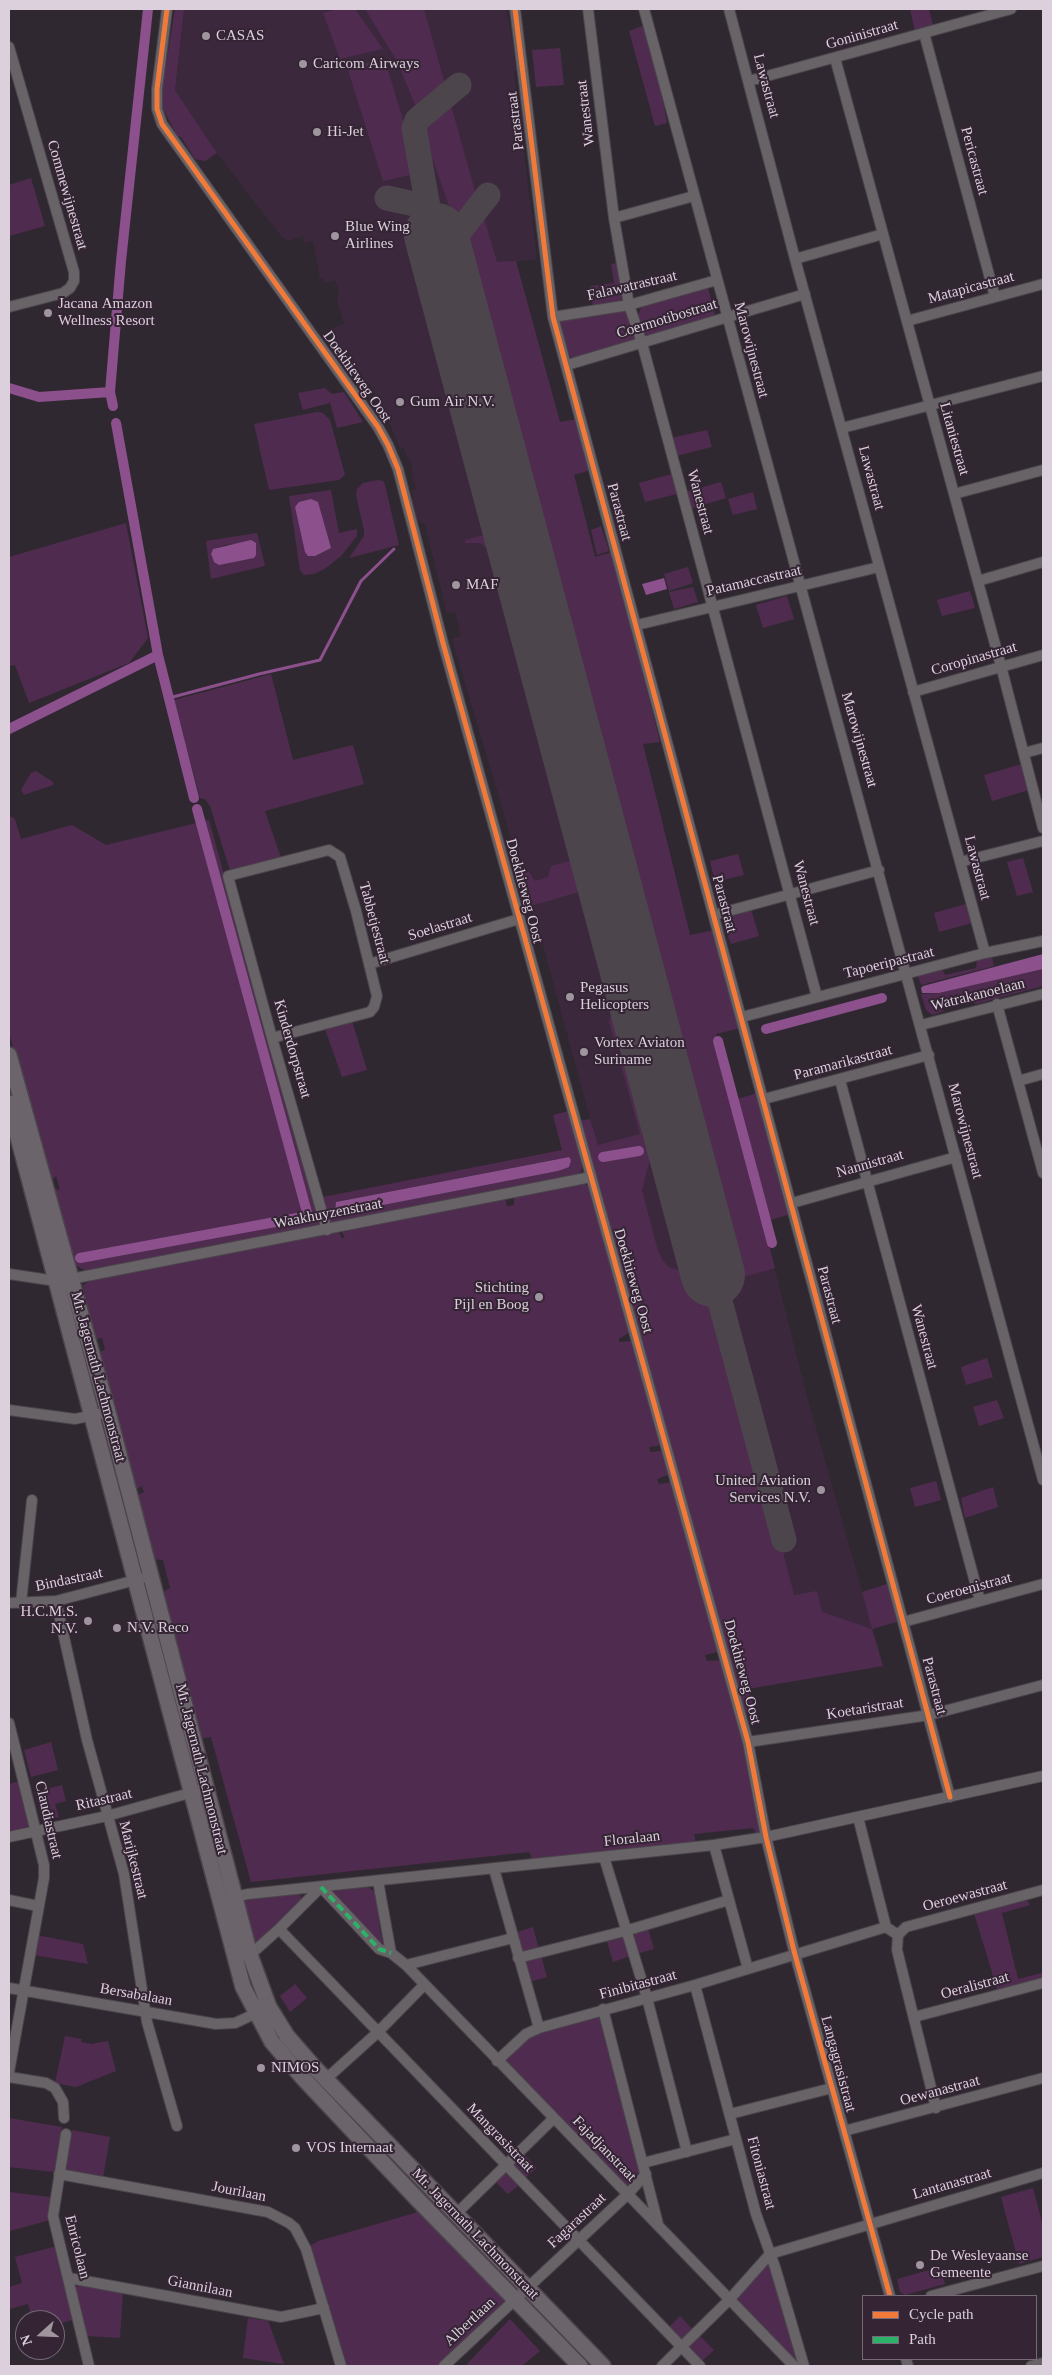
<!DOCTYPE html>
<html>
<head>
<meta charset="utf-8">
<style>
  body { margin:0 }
  #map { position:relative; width:1052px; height:2375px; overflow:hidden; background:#302830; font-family:Georgia,serif }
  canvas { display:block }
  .frame { position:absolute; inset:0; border:10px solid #dbd0db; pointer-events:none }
  .legend { position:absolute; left:862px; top:2295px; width:175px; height:65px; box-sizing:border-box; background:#342434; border:1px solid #776977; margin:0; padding:6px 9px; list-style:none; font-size:15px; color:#dbd0db }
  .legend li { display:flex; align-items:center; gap:10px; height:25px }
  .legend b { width:25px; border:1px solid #776977 }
  .north { position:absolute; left:15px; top:2310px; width:50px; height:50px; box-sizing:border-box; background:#342434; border:1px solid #776977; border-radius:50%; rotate:250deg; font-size:14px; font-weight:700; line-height:20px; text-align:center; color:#dbd0db }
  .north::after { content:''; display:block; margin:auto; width:18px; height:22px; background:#9f959f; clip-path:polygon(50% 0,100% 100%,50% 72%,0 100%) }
</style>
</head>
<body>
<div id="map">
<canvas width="1052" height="2375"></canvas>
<div class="frame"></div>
<ul class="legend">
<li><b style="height:6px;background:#f17a3a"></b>Cycle path</li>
<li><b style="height:6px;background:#2db169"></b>Path</li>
</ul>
<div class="north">N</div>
</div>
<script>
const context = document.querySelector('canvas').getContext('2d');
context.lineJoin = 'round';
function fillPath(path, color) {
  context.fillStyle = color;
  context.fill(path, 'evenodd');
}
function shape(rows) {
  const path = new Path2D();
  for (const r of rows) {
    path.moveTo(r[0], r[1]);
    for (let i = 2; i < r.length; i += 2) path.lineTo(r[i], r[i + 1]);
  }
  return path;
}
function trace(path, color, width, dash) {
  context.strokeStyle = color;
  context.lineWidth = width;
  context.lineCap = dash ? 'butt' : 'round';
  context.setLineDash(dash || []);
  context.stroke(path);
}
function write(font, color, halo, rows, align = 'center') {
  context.font = font + ' Georgia,serif';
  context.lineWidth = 4;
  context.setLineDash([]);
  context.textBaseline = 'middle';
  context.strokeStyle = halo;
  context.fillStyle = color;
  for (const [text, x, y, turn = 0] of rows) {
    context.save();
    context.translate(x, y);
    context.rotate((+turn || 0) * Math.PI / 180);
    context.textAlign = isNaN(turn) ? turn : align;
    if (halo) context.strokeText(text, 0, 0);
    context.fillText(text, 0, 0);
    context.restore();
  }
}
fillPath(shape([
  [184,9,506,9,515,55,513,56,517,70,514,72,537,259,516,262,582,504,805,1389,883,1666,745,1689,544,949,452,639,461,636,456,615,455,612,447,614,425,525,417,519,412,499,414,499,412,491,416,490,411,468,413,467,403,448,400,449,385,412,369,383,355,377,331,329,344,324,337,300,339,291,335,280,325,283,323,278,320,278,313,241,304,243,303,236,288,241,281,236,220,157,175,90]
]), '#3b283c');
fillPath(shape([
  [175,9,184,9,175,90,217,153,205,161,195,159,181,137,177,136,163,108,162,89],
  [337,9,355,9,383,49,340,59,323,13],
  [365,9,424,9,446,88,418,112,397,61],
  [910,9,929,9,933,26,915,31],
  [645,25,658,73,667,123,655,126,629,31],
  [560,48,564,85,536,87,532,50],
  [375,61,386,64,419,173,383,181,347,67],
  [450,102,477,198,454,220,422,129],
  [31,178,45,226,9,236,9,185],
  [483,215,497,262,516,261,560,422,576,419,590,470,574,475,595,557,612,552,660,742,643,744,690,935,714,930,741,1028,716,1034,733,1100,758,1093,791,1214,763,1222,775,1268,740,1278,506,400,463,230],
  [617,263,622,300,593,308,590,286,614,283,611,264],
  [708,288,716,318,648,336,644,332,638,315,642,306],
  [622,310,627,311,636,336,633,342,575,359,571,357,567,351,559,321],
  [325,388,332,394,344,392,363,422,337,428,330,403,303,410,298,393],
  [317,412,323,413,330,420,345,475,339,480,269,490,254,424],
  [707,430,712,447,676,456,671,438],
  [672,474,677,494,645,502,639,483],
  [378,480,383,481,385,485,399,545,349,558,364,536,364,531,356,495,357,489,363,483],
  [721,482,726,498,690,509,685,492],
  [331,490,339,533,357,529,357,536,341,556,326,568,314,574,304,575,300,570,289,496],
  [753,492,757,509,733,515,728,499],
  [126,523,148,638,129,663,29,703,15,665,9,666,9,557],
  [601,526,609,551,597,555,591,530],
  [257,533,265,566,211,579,206,541],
  [256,543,256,555,250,559,214,562,211,555,213,549,225,545],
  [488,534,500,541,503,557,490,560,487,549,481,543,465,543,465,540],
  [508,567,516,598,501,601,494,571],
  [688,567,693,583,669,591,664,574],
  [693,587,698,602,674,609,669,592],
  [970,591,975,608,942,616,937,600],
  [787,596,794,619,763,628,756,605],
  [271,674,293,760,353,745,364,784,265,811,281,858,230,871,210,806,205,799,200,798,174,700],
  [1022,764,1029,790,992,801,984,775],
  [36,771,53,782,53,785,24,795,21,790,31,773],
  [9,816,15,819,21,839,72,825,106,845,209,820,320,1222,317,1227,92,1271,86,1271,74,1264,53,1188,60,1190,56,1176,53,1179,48,1179,9,1032],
  [738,854,744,875,715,882,710,861],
  [584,857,592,888,531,906,522,874,529,872,535,881,548,877,551,866],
  [1023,858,1033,892,1017,896,1007,862],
  [966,904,972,923,939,932,934,913],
  [751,909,759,936,731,944,723,923,725,918],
  [992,957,994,966,921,985,918,976,942,969,945,975,976,968,977,960],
  [1043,969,1043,986,976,1004,957,994,942,1005,944,1011,932,1015,926,1010,921,994,939,993],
  [624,995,634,1038,615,1043,609,1022,615,1001],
  [352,1021,367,1070,342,1077,325,1029],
  [639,1053,658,1129,642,1190,658,1251,663,1261,670,1268,686,1272,698,1271,706,1287,759,1491,767,1490,794,1595,817,1591,822,1612,872,1629,862,1592,890,1583,900,1621,872,1629,883,1666,748,1689,755,1711,745,1715,580,1121,590,1119,598,1145,640,1134,619,1058],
  [569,1111,583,1163,581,1171,578,1175,333,1224,328,1220,323,1197,562,1150,553,1115],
  [568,1157,558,1171,337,1214,335,1212,336,1202],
  [583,1183,589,1187,630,1332,619,1339,619,1342,633,1341,660,1444,657,1446,649,1447,650,1452,660,1451,665,1454,670,1474,657,1479,659,1484,672,1482,718,1649,717,1652,705,1655,707,1661,722,1660,766,1823,760,1833,756,1833,753,1828,694,1834,696,1843,533,1860,529,1852,251,1882,211,1737,198,1739,162,1595,165,1591,170,1588,163,1560,153,1559,135,1496,144,1492,142,1486,132,1491,97,1353,105,1350,102,1338,95,1339,83,1285,92,1280,338,1231,342,1238,345,1238,342,1232,349,1231,349,1228,505,1197,507,1206,514,1205,514,1197],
  [987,1358,993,1377,966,1385,961,1367],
  [997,1400,1004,1418,979,1426,973,1407],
  [936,1481,941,1500,915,1507,910,1488],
  [993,1487,998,1507,965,1518,961,1498],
  [51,1742,58,1770,31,1777,24,1750],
  [20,1781,30,1826,9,1833,9,1784],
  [62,1785,66,1801,55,1804,59,1817,43,1821,35,1792],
  [368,1887,376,1893,380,1930,385,1947,379,1945,329,1891],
  [298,1893,303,1899,257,1945,254,1944,243,1906,246,1900],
  [1026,1899,1030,1905,1002,1913,1018,1979,1042,1973,1043,1980,998,1992,974,1913],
  [533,1927,539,1949,522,1954,514,1933],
  [648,1928,654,1949,636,1954,632,1939,635,1932],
  [36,1935,83,1944,88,1964,33,1955],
  [624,1937,630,1956,613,1962,606,1938],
  [541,1955,547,1977,529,1982,523,1964,526,1959],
  [295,1984,307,1998,290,2012,280,1996],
  [266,2015,514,2282,513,2284,507,2283,281,2044],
  [599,2015,641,2170,627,2187,507,2065,506,2060,520,2044,536,2033],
  [65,2036,82,2039,81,2042,91,2044,108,2041,116,2071,76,2087,55,2083],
  [9,2118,62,2127,54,2172,9,2167],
  [72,2130,110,2137,103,2178,64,2169,63,2164],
  [524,2154,537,2168,523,2180,512,2167,514,2162],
  [505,2172,519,2185,508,2194,494,2180],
  [1033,2188,1043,2226,1043,2257,1019,2264,1001,2197],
  [9,2192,50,2197,50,2220,10,2231],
  [420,2208,505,2300,504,2303,438,2366,345,2366,310,2246,318,2241,415,2213],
  [57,2246,75,2319,55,2325,55,2320,32,2320,28,2304,9,2309,9,2287,22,2283,15,2257],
  [766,2265,770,2266,799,2364,737,2302,736,2298],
  [940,2267,945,2284,905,2295,900,2292,897,2279],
  [80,2284,123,2291,120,2338,87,2336,75,2288],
  [680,2316,694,2331,681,2342,668,2328],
  [248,2318,268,2321,284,2364,243,2358],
  [510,2319,540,2351,522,2366,469,2366,467,2364],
  [700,2336,714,2350,701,2362,688,2348]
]), '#4f2c4f');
fillPath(shape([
  [311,499,318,502,331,548,315,556,308,556,305,552,295,507,299,502],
  [251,540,256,543,256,555,254,558,219,565,214,562,211,554,213,549],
  [664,578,667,589,646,595,642,584],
  [1043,954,1043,969,939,993,922,993,921,988,923,986],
  [569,1157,571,1160,569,1167,558,1171,337,1214,335,1212,336,1202]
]), '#8c508d');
trace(shape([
  [169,698,259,674,320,660,361,581,394,549]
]), '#8c508d', 3);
trace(shape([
  [9,388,39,397,110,392,121,261,148,9],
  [110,392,113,406],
  [116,423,158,655,194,798],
  [9,729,158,655],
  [766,1029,882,998],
  [718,1041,772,1243],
  [603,1157,639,1151],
  [80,1258,308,1216,197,809]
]), '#8c508d', 10);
trace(shape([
  [387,198,428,207,436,235],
  [428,207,414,128,417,120,459,85],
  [441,255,488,195],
  [713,1275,784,1540]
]), '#4c464c', 25);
trace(shape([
  [436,235,713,1275]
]), '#4c464c', 64);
const street = shape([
  [167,9,157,89,157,109,162,124,378,427,388,445,398,469,443,643,748,1742,766,1837,794,1951,890,2296],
  [515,9,553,317,950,1797],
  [588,9,614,218,629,305,642,343,817,997],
  [644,9,1043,1480],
  [729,9,795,259,985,953],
  [924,33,995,297],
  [9,47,74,272,74,281,70,288,63,293,9,307],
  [835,58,1001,666,1043,828],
  [749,81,1011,9],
  [614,218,694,196],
  [795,259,883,234],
  [553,317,629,305,717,280],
  [907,321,1043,284],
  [567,365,805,294],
  [842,428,1043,376],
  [954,494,1043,470],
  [978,581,1043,562],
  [637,625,879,567],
  [913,692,1043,655],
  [1024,753,1043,748],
  [960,862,1043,841],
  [714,915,879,870],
  [369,964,519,919],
  [997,1004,1043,1173],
  [742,1017,985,953,1043,941],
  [921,1025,1043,994],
  [272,1038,370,1012,374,1007,377,996,356,911,340,857,329,850,228,876,272,1038,327,1230],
  [840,1080,980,1601],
  [1018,1081,1043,1074],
  [764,1099,929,1055],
  [792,1203,956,1157],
  [9,1274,56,1281,71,1279,591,1177],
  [9,1410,75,1419,108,1412],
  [56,1601,87,1740,124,1874,147,2022,177,2126],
  [9,1603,56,1601,151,1576],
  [21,1603,32,1500],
  [903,1622,1043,1584],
  [9,1723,44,1865,44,1878,9,2072],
  [748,1742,929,1715,1043,1685],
  [858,1817,886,1927],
  [9,1837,107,1816,197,1791],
  [714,1845,748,1969],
  [604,1857,647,1998,687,2152],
  [494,1869,539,2028],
  [378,1881,391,1953,406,1965,794,2366],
  [229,1898,248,1894,714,1845,766,1837,1043,1776],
  [9,1900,38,1906],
  [279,1929,700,2366],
  [250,1955,279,1929,321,1887,379,1949,391,1953],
  [518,1958,625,1931,729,1900],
  [406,1965,513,1938],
  [695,1985,756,2214,775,2267,804,2366],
  [9,1988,216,2024,235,2023,261,2011],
  [603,2009,658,2224],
  [914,2017,1043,1983],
  [497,2061,526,2034,539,2028,695,1985,886,1927,898,1935],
  [9,2077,46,2083,55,2088,63,2102,64,2118],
  [326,2079,377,2033,424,1985],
  [936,2108,897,1950,898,1935,906,1927,1043,1890],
  [730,2114,832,2088],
  [844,2131,1043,2078],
  [66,2134,53,2216,89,2366],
  [643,2163,736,2139],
  [59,2174,268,2212,289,2223,295,2228,306,2249,341,2366],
  [456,2214,553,2119],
  [69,2278,281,2317,324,2308],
  [931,2296,1043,2266],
  [906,2359,908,2366],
  [444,2366,628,2194,646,2174],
  [662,2366,729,2300,770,2254,1043,2173],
  [1031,2366,1043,2363]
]);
const secondary = shape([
  [9,1055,108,1412,250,1955,269,2007,287,2036,313,2066,603,2366],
  [9,1103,243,1987,272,2042,303,2078,418,2200,580,2366]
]);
trace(street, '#4b444b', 12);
trace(secondary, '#4b444b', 18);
trace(street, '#676367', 10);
trace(secondary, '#6b646b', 15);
trace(shape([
  [321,1887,379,1949,391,1953]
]), '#2db169', 4, [8, 4]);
trace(shape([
  [167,9,157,89,157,109,162,124,378,427,388,445,398,469,443,643,748,1742,766,1837,794,1951,890,2296],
  [515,9,553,317,950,1797]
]), '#f17a3a', 5);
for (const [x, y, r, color] of [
  [206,36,5,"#9f959f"],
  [303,64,5,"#9f959f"],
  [317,132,5,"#9f959f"],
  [335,236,5,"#9f959f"],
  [48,313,5,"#9f959f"],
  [400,402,5,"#9f959f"],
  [456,585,5,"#9f959f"],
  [570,997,5,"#9f959f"],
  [584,1052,5,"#9f959f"],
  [539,1297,5,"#9f959f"],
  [821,1490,5,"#9f959f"],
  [88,1621,5,"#9f959f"],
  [117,1628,5,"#9f959f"],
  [261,2068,5,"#9f959f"],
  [296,2148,5,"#9f959f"],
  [920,2265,5,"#9f959f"]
]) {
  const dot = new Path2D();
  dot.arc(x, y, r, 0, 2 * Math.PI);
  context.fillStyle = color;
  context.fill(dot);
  trace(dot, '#342434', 2);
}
write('15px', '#dbd0db', '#342434', [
  ["Goninistraat",862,35,-16],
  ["Lawastraat",766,86,75],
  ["Wanestraat",586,113,-97],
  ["Parastraat",516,121,-97],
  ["Pericastraat",974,161,75],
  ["Commewijnestraat",67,195,74],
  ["Falawatrastraat",632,286,-13],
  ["Matapicastraat",971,288,-15],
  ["Coermotibostraat",667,319,-17],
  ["Marowijnestraat",751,350,75],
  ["Doekhieweg Oost",357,377,55],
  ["Litaniestraat",954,439,74],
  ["Lawastraat",871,478,75],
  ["Wanestraat",700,502,75],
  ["Parastraat",619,512,75],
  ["Patamaccastraat",754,581,-13],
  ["Coropinastraat",974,659,-16],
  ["Marowijnestraat",859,740,74],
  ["Lawastraat",977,868,75],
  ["Doekhieweg Oost",524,891,75],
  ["Wanestraat",806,893,75],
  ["Parastraat",724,904,75],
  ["Tabbetjestraat",374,923,75],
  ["Soelastraat",440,927,-17],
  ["Tapoeripastraat",889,963,-14],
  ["Watrakanoelaan",978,995,-14],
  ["Kinderdorpstraat",292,1049,74],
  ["Paramarikastraat",843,1063,-15],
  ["Marowijnestraat",965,1131,75],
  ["Nannistraat",870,1164,-16],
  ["Waakhuyzenstraat",328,1214,-11],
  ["Doekhieweg Oost",633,1281,74],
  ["Parastraat",829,1295,75],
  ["Wanestraat",924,1337,75],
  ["Mr. Jagernath Lachmonstraat",98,1377,75],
  ["Bindastraat",69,1580,-12],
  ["Coeroenistraat",969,1589,-15],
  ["Doekhieweg Oost",742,1672,75],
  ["Parastraat",934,1686,75],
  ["Koetaristraat",865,1709,-9],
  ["Mr. Jagernath Lachmonstraat",201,1769,76],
  ["Ritastraat",104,1800,-13],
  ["Claudiastraat",48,1820,77],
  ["Floralaan",632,1839,-6],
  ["Marijkestraat",133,1860,76],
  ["Oeroewastraat",965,1896,-15],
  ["Finibitastraat",638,1985,-15],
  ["Oeralistraat",975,1986,-15],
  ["Bersabalaan",136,1995,10],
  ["Langagrasistraat",838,2064,75],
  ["Oewanastraat",940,2091,-15],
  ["Mangrasistraat",500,2138,46],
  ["Fajadjanstraat",604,2149,46],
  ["Fitoniastraat",761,2173,75],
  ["Lantanastraat",952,2184,-16],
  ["Jourilaan",239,2192,11],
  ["Fagarastraat",577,2221,-43],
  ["Mr. Jagernath Lachmonstraat",475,2234,46],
  ["Enricolaan",77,2247,76],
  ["Giannilaan",200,2287,11],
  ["Albertlaan",470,2322,-43]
]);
write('15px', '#dbd0db', '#342434', [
  ["CASAS",216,36],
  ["Caricom Airways",313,64],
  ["Hi-Jet",327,132],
  ["Blue Wing",345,227],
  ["Airlines",345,244],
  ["Jacana Amazon",58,304],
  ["Wellness Resort",58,321],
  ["Gum Air N.V.",410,402],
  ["MAF",466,585],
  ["Pegasus",580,988],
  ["Helicopters",580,1005],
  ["Vortex Aviaton",594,1043],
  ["Suriname",594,1060],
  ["Stichting",529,1288,"right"],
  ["Pijl en Boog",529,1305,"right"],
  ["United Aviation",811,1481,"right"],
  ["Services N.V.",811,1498,"right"],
  ["H.C.M.S.",78,1612,"right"],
  ["N.V.",78,1629,"right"],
  ["N.V. Reco",127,1628],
  ["NIMOS",271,2068],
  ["VOS Internaat",306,2148],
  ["De Wesleyaanse",930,2256],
  ["Gemeente",930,2273]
], 'left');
</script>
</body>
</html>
